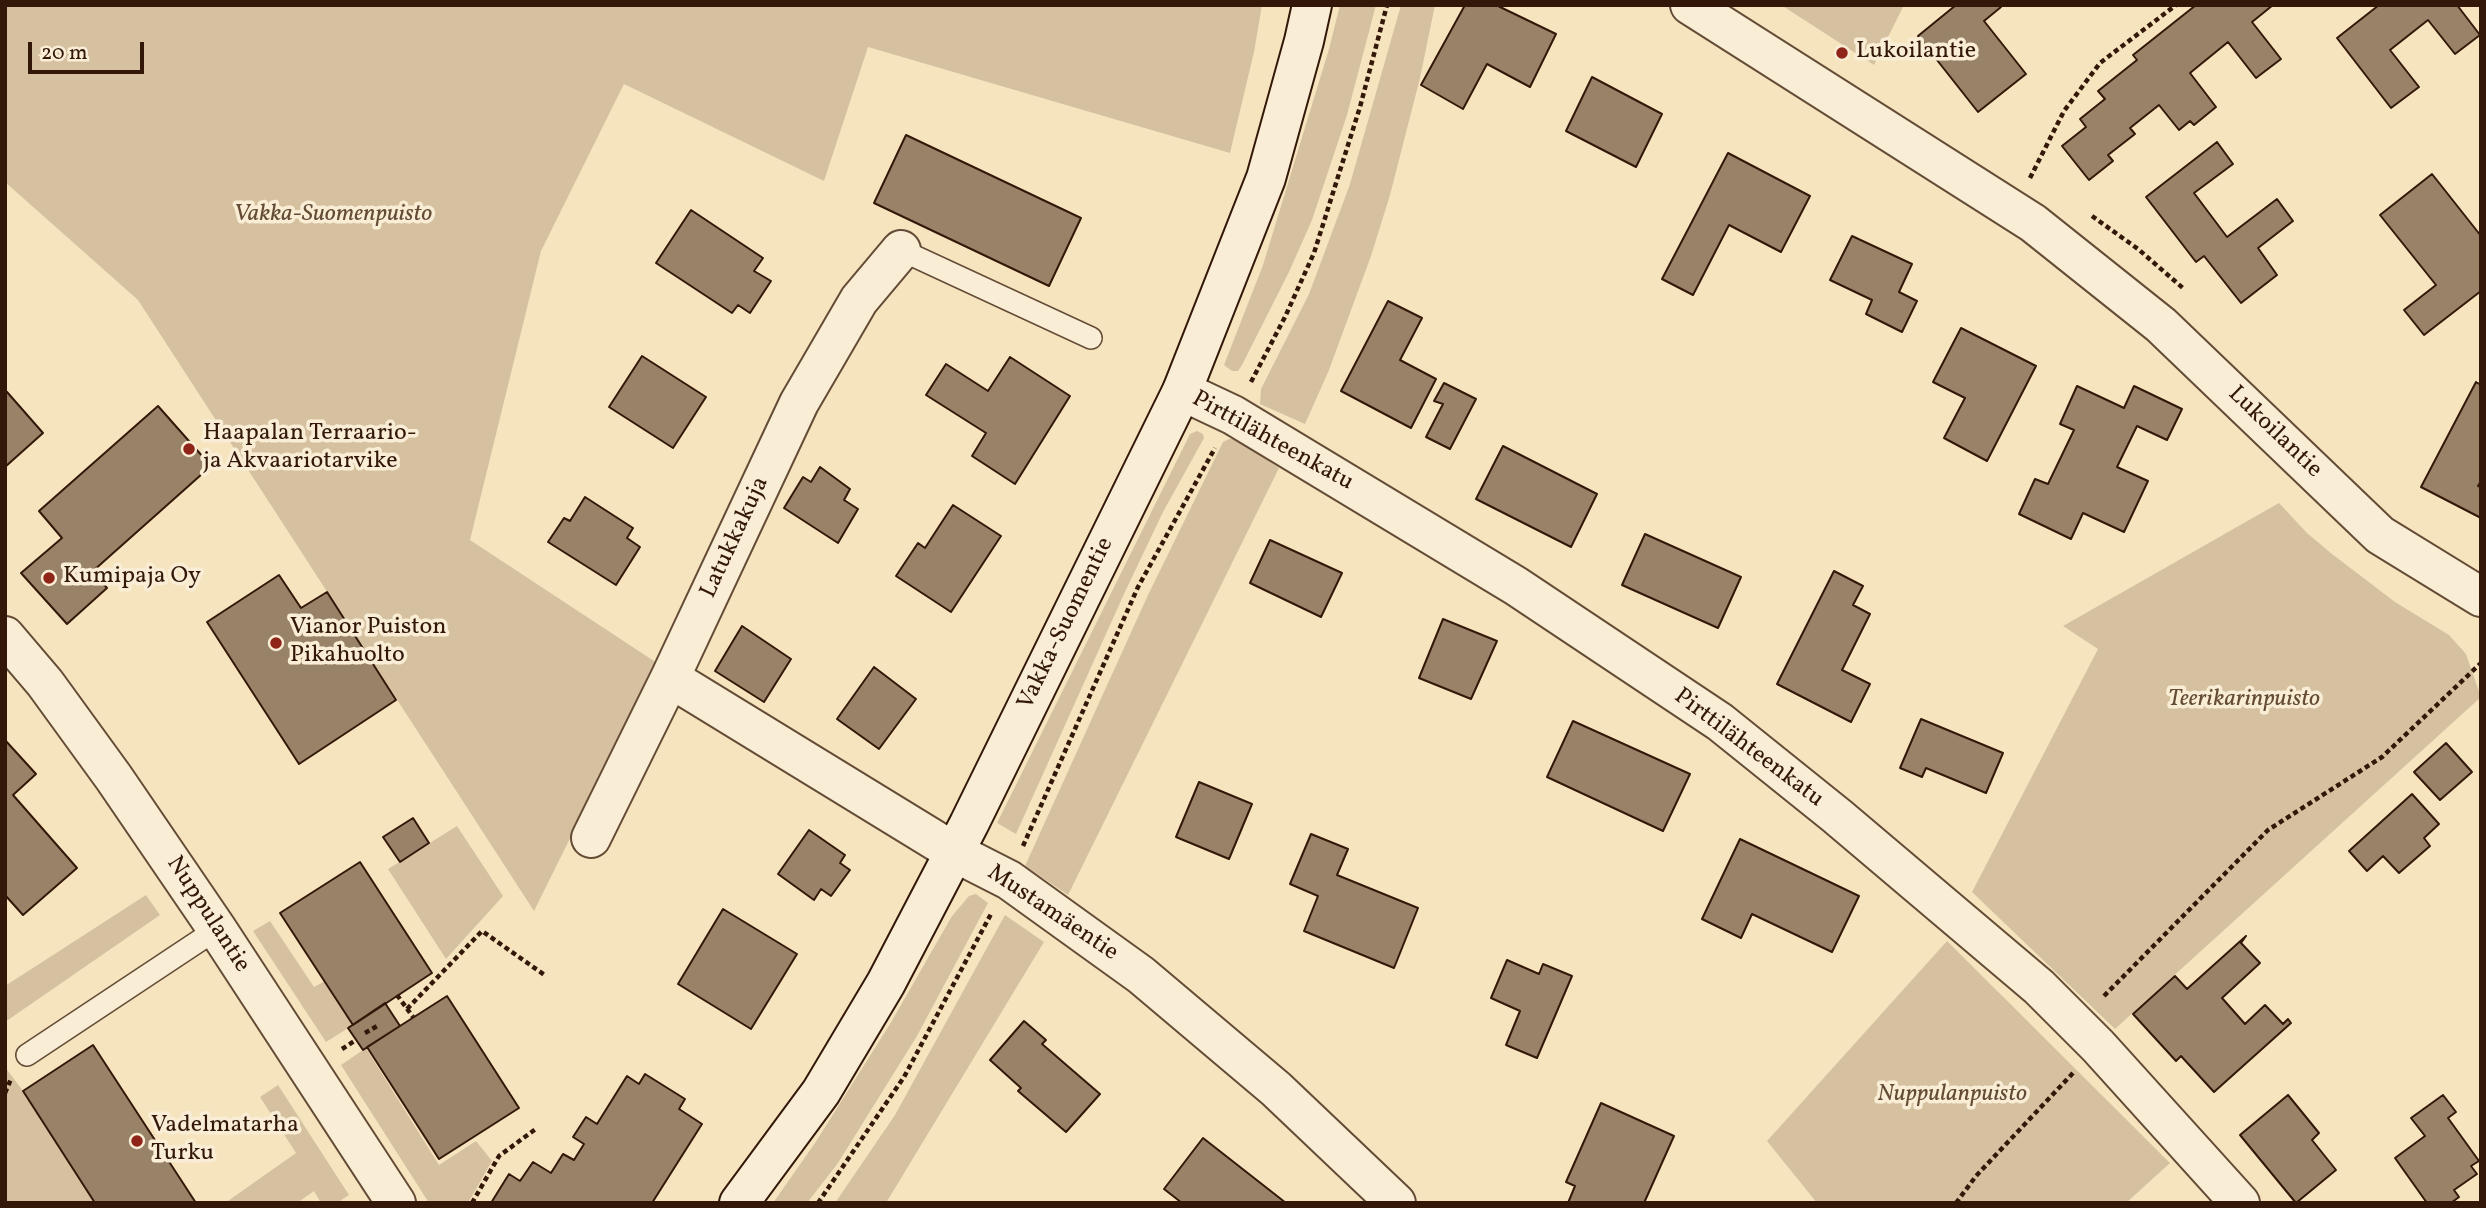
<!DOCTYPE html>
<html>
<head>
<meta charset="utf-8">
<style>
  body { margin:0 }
  #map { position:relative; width:2486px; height:1208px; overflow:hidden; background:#f6e4bf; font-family:Vollkorn,serif }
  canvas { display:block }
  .frame { position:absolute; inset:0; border:7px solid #331809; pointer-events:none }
  .scale { position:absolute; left:28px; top:42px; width:116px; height:32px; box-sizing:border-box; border:4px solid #331809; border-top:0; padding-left:9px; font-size:21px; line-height:24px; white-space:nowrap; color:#331809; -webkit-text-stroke:5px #f9edd5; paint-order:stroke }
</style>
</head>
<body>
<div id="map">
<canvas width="2486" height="1208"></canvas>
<div class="frame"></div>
<div class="scale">20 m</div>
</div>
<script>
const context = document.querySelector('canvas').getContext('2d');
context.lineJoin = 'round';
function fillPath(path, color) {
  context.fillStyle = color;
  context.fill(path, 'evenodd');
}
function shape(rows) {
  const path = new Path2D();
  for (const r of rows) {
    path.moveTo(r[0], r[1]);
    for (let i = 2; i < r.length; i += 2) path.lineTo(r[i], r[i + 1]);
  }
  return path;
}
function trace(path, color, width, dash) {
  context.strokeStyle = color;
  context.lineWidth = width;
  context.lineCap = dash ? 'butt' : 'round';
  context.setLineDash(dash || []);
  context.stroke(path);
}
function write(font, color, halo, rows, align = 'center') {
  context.font = font + ' Vollkorn,serif';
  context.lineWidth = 7;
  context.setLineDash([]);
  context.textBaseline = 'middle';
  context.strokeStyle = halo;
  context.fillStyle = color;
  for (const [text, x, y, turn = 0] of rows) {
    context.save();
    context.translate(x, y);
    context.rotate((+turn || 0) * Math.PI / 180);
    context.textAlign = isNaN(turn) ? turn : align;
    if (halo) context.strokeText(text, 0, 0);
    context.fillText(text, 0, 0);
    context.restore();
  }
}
fillPath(shape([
  [5,5,1262,5,1254,52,1230,153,868,47,824,181,624,84,541,251,470,540,657,663,534,911,138,300,5,182],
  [1340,5,1376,5,1347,115,1312,220,1289,272,1242,365,1238,371,1232,371,1224,365,1263,265,1329,49],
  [1401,5,1435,5,1420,78,1390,195,1371,256,1329,370,1305,424,1260,404,1261,389,1309,294,1350,184],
  [1781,5,1904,5,1874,65],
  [1197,431,1203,434,1204,438,1163,512,1124,594,1016,834,997,823,1190,434],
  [1229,439,1237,439,1279,468,1068,895,1025,866,1148,595,1223,442],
  [2279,503,2307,533,2332,554,2395,602,2449,635,2466,654,2481,697,2115,1029,1972,892,2098,649,2063,626],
  [457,826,503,896,446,959,388,869],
  [976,894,988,903,917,1036,838,1163,807,1203,773,1203,815,1143,890,1024,952,916,969,896],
  [146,895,160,915,5,1022,5,986],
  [1005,915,1044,942,886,1203,835,1203,895,1115],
  [270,921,314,987,325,981,353,1025,326,1042,253,931],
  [1947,941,2170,1163,2126,1203,1817,1203,1767,1141],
  [366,1048,439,1165,476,1141,492,1161,468,1203,429,1203,341,1065],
  [5,1067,23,1091,95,1203,5,1203],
  [278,1085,349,1195,337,1203,321,1203,314,1191,297,1203,225,1203,296,1153,260,1097]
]), '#d5c1a0');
const building = shape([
  [1465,5,1496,5,1556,34,1530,87,1487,64,1463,109,1421,85,1465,5],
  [1956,5,2000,5,2001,7,1984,21,2026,74,1978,112,1918,36,1956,5],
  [2196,5,2273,5,2252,22,2281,59,2256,78,2228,42,2190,73,2216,107,2194,125,2190,121,2179,130,2159,105,2130,128,2135,134,2108,155,2113,161,2089,180,2062,146,2086,127,2080,119,2105,99,2098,91,2137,60,2133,55,2196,5],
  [2379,5,2457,5,2480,35,2455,54,2428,20,2390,50,2419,87,2391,108,2337,38,2379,5],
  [1592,77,1662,114,1636,167,1566,131,1592,77],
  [906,135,1081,218,1049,286,874,203,906,135],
  [2217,142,2233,164,2194,193,2227,237,2277,199,2293,221,2258,248,2277,275,2241,303,2204,256,2196,262,2146,197,2217,142],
  [1728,153,1810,196,1781,252,1729,225,1693,295,1662,279,1728,153],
  [2432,174,2481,236,2481,291,2424,335,2404,310,2436,285,2380,215,2432,174],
  [691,210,763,258,754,271,771,281,750,313,738,305,732,313,656,263,691,210],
  [1852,236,1912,264,1899,292,1917,301,1902,332,1866,314,1872,300,1830,280,1852,236],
  [1388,301,1422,318,1400,360,1436,379,1411,428,1341,391,1388,301],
  [1961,328,2036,366,1987,461,1944,438,1965,398,1933,382,1961,328],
  [642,356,706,397,673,448,609,407,642,356],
  [1010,357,1070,396,1015,484,972,456,986,433,926,395,946,364,988,391,1010,357],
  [2476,382,2481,385,2481,481,2478,486,2481,487,2481,518,2421,487,2476,382],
  [1444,383,1476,399,1450,449,1426,437,1443,404,1434,401,1444,383],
  [2077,386,2124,408,2134,386,2182,409,2167,440,2137,426,2117,467,2148,481,2124,532,2083,513,2071,539,2019,514,2035,479,2048,484,2074,430,2060,424,2077,386],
  [7,392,43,433,5,467,5,394,7,392],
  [158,406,211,466,93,571,107,588,67,624,21,573,62,538,39,511,158,406],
  [1503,446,1597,494,1571,547,1476,499,1503,446],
  [820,467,850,489,844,500,858,509,838,543,784,508,803,477,811,482,820,467],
  [585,497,633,528,627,538,640,547,616,585,548,542,564,518,570,521,585,497],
  [953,505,1001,536,951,612,896,576,918,543,925,548,953,505],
  [1645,534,1741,577,1718,628,1622,585,1645,534],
  [1270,540,1342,573,1321,617,1250,583,1270,540],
  [1834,571,1863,586,1853,605,1870,614,1842,670,1870,684,1851,722,1777,684,1834,571],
  [279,575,301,608,327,592,396,700,299,764,207,622,279,575],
  [1443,619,1497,641,1471,699,1419,678,1443,619],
  [742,626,791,659,764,702,715,671,742,626],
  [874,667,916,699,879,749,837,719,874,667],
  [1921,719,2003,753,1986,793,1926,768,1922,777,1900,768,1921,719],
  [1573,721,1690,774,1663,831,1547,777,1573,721],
  [5,740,36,774,13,795,77,868,23,915,5,895,5,740],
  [2446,743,2472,772,2440,800,2414,772,2446,743],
  [1199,782,1252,804,1229,859,1176,837,1199,782],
  [2412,794,2439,824,2424,838,2430,846,2399,873,2383,856,2367,871,2349,851,2412,794],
  [413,818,429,843,400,862,383,837,413,818],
  [809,830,845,855,840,863,850,870,831,896,821,889,814,900,778,874,809,830],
  [1311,834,1348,849,1337,875,1418,908,1394,968,1304,931,1318,896,1290,884,1311,834],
  [1740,839,1859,896,1832,952,1752,914,1741,938,1702,919,1740,839],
  [360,862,432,973,353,1025,280,913,360,862],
  [723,909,797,954,751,1029,678,984,723,909],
  [2246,936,2241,943,2260,963,2222,998,2245,1024,2265,1005,2283,1024,2288,1019,2291,1023,2214,1092,2181,1056,2176,1061,2133,1014,2175,976,2187,989,2246,936],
  [1507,960,1539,974,1543,964,1572,976,1537,1058,1506,1045,1520,1011,1491,998,1507,960],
  [447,996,519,1108,439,1159,367,1047,447,996],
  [385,1003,400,1026,363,1050,348,1028,385,1003],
  [1024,1021,1046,1040,1042,1044,1100,1094,1066,1132,1018,1091,1021,1088,990,1060,1024,1021],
  [93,1045,196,1203,95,1203,23,1091,93,1045],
  [645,1074,685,1099,679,1109,702,1124,652,1203,491,1203,509,1174,520,1181,533,1162,551,1173,563,1154,574,1160,584,1144,573,1137,586,1117,597,1124,627,1076,639,1084,645,1074],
  [2288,1095,2319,1133,2312,1140,2336,1170,2296,1203,2240,1135,2288,1095],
  [2443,1095,2456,1112,2448,1118,2479,1161,2471,1166,2477,1174,2454,1190,2459,1197,2451,1203,2427,1203,2395,1158,2425,1136,2411,1118,2443,1095],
  [1601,1103,1674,1136,1644,1203,1568,1203,1575,1186,1566,1182,1601,1103],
  [1203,1138,1286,1203,1182,1203,1164,1189,1203,1138]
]);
fillPath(building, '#988268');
trace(building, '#331809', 2);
const lane = shape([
  [901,250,1091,338],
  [27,1055,217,929]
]);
const street = shape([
  [1690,5,2033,223,2161,325,2380,535,2481,597],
  [1182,391,1233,415,1516,586,1720,722,1837,816,2039,987,2098,1046,2240,1203],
  [5,636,45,683,114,778,217,929,396,1203],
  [670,678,954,852,1009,880,1141,975,1276,1089,1396,1203],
  [591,838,670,678,799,403,859,300,901,250]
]);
const secondary = shape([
  [739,1203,821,1092,886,983,969,824,1182,391,1266,178,1304,41,1312,5]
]);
trace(lane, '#644b36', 24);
trace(street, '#644b36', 42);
trace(secondary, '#331809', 42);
trace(shape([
  [2030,178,2064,111,2100,63,2176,5],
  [2092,216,2138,249,2184,289],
  [1251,382,1285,317,1314,253,1360,107,1387,5],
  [1023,846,1138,587,1215,448],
  [397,995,413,1017],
  [2104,996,2268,830,2382,757,2481,663],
  [407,1009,482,931,546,976],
  [365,1033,379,1025],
  [342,1049,356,1040],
  [5,1093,11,1079],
  [472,1203,499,1156,537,1128],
  [818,1203,904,1077,991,914],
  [1956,1203,1976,1176,2073,1073]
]), '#331809', 4.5, [5, 3.5]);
trace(lane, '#f9edd5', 21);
trace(street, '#f9edd5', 38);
trace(secondary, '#f9edd5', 38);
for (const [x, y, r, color] of [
  [1842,53,7,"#8f2418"],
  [189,449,7,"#8f2418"],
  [49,578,7,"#8f2418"],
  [276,643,7,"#8f2418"],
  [137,1141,7,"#8f2418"]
]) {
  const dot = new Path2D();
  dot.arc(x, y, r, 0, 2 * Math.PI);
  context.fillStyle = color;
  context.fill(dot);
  trace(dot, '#f9edd5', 2.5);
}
write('24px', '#331809', '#f9edd5', [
  ["Lukoilantie",1856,53],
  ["Haapalan Terraario-",203,435],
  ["ja Akvaariotarvike",203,463],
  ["Kumipaja Oy",63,578],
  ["Vianor Puiston",290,629],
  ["Pikahuolto",290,657],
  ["Vadelmatarha",151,1127],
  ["Turku",151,1155]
], 'left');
write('italic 24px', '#644b36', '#f9edd5', [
  ["Vakka-Suomenpuisto",333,216],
  ["Teerikarinpuisto",2244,701],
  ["Nuppulanpuisto",1952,1096]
]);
write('24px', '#331809', '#f9edd5', [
  ["Lukoilantie",2274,433,44],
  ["Pirttilähteenkatu",1272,442,29],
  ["Latukkakuja",736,538,-65],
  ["Vakka-Suomentie",1067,624,-64],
  ["Pirttilähteenkatu",1748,749,37],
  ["Mustamäentie",1052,914,34],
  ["Nuppulantie",207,915,57]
]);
</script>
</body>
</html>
